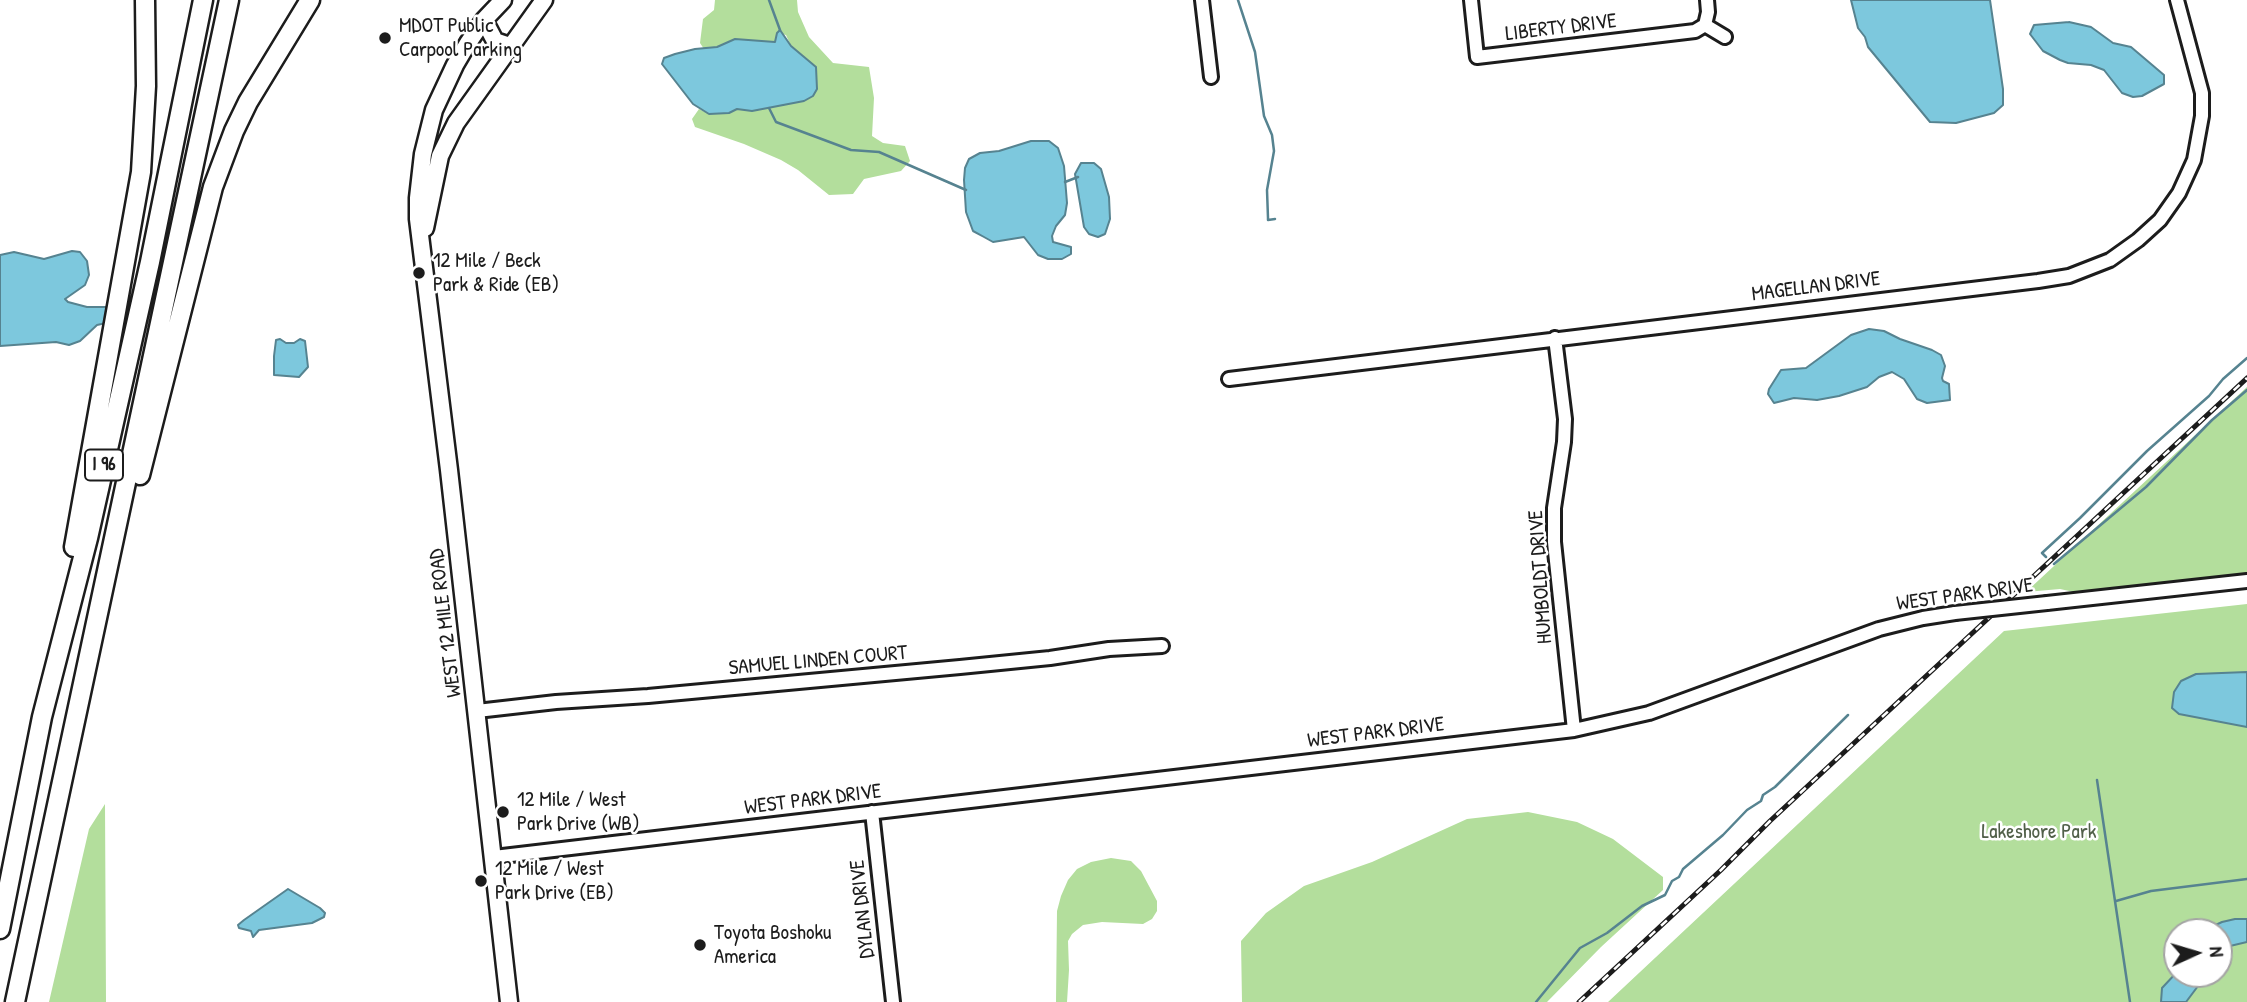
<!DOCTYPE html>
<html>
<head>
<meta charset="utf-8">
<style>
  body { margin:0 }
  #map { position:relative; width:2247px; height:1002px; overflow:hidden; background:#fff; font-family:"Patrick Hand",sans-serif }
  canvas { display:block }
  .north { position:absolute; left:2163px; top:918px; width:70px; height:70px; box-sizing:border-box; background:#fff; border:2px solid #a4a4a4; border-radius:50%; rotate:86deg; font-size:19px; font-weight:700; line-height:28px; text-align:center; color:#1c1c1c }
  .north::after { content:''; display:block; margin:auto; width:24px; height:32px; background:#1c1c1c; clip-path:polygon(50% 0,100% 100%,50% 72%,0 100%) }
</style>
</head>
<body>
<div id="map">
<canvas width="2247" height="1002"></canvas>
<div class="north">N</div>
</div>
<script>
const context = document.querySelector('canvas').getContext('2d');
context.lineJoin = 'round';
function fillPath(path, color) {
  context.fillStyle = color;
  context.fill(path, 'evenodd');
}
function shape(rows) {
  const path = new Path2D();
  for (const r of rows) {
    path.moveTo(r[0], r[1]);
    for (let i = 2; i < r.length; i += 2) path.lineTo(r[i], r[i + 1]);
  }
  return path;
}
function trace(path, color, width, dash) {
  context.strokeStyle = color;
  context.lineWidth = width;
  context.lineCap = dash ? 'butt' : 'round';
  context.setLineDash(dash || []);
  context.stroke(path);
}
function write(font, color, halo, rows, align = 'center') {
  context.font = font + ' "Patrick Hand",sans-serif';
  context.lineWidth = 5;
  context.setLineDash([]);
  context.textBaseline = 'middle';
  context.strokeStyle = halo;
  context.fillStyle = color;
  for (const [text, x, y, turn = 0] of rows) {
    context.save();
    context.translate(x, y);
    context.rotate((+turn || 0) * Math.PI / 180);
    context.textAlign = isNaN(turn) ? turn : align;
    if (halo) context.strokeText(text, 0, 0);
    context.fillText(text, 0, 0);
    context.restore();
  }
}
fillPath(shape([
  [715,0,797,0,798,12,809,37,833,63,869,67,874,98,872,136,883,143,905,146,910,161,901,171,864,179,853,194,829,195,798,170,781,160,744,144,695,127,692,119,699,109,709,114,729,113,737,109,752,111,804,101,817,82,816,67,791,46,786,35,777,33,775,42,771,43,739,40,717,47,704,49,700,43,703,19,714,10],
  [2247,387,2247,575,2125,588,2074,592,2060,589,2026,592],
  [2247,604,2247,1002,1608,1002,2004,631],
  [2177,932,2219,932,2219,974,2177,974],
  [105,804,106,1002,49,1002,89,829],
  [1528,812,1577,822,1613,839,1663,877,1663,890,1601,947,1547,1002,1242,1002,1241,941,1266,913,1304,886,1372,862,1467,819],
  [1111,858,1131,861,1141,871,1157,901,1157,911,1152,919,1143,924,1102,922,1083,925,1072,934,1068,941,1069,970,1067,1002,1056,1002,1057,911,1061,896,1068,880,1077,869,1091,862]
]), '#b3de9c');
const water = shape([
  [1851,0,1990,0,2003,89,2003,105,1994,113,1956,123,1930,122,1868,47,1865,37,1858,28,1851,0],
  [2069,22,2091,27,2113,43,2131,47,2164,75,2164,84,2142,96,2133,97,2122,93,2104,70,2091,65,2068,63,2060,60,2043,51,2030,34,2034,25,2069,22],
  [780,30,791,46,816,67,817,89,813,96,804,101,752,111,737,109,729,113,709,114,693,104,662,64,664,58,675,54,695,49,717,47,735,39,775,42,777,33,780,30],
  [1031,141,1049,141,1058,148,1064,166,1067,203,1065,215,1056,226,1052,236,1053,242,1071,247,1071,254,1062,259,1048,259,1038,255,1024,237,993,242,984,237,973,231,966,212,964,180,965,168,969,159,980,153,999,151,1031,141],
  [1081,163,1094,163,1101,169,1109,197,1110,219,1105,234,1098,237,1089,234,1084,227,1075,174,1081,163],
  [72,251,80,252,87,261,89,275,85,285,65,299,68,302,87,307,108,307,110,309,106,323,97,325,80,341,69,345,56,342,0,346,0,255,14,252,44,259,72,251],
  [1869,329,1884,331,1900,339,1932,350,1941,355,1945,366,1942,378,1943,381,1949,384,1950,400,1927,403,1917,399,1904,379,1892,372,1879,377,1867,387,1839,396,1817,400,1794,398,1774,403,1768,394,1769,389,1781,370,1806,368,1851,335,1869,329],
  [280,339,286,343,294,343,300,339,305,341,308,367,299,377,274,375,274,356,276,340,280,339],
  [2247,672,2247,727,2179,714,2172,708,2174,692,2181,681,2196,674,2247,672],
  [288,889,320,908,325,913,324,917,312,923,259,930,253,937,251,931,239,928,238,925,244,920,288,889],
  [2235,919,2247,919,2247,942,2230,946,2219,959,2219,932,2208,932,2209,928,2222,922,2235,919],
  [2177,972,2207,974,2186,1002,2161,1002,2162,988,2177,972]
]);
fillPath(water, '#7dc8dd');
trace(water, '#568390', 2);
trace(shape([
  [769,0,780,30],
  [1238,0,1255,52,1264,116,1272,135,1274,151,1267,190,1268,218,1268,220,1275,219],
  [769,108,776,122,851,150,879,152,966,190],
  [1065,182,1078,177],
  [2046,557,2042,553,2080,518,2147,451,2209,396,2223,379,2247,358],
  [2054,564,2146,487,2212,420,2247,390],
  [2097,780,2130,1002],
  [2116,901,2151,891,2247,879],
  [1536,1002,1580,948,1607,933,1642,906,1665,895,1672,881,1679,877,1683,869,1723,835,1747,810,1761,801,1763,795,1775,787,1848,715]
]), '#568390', 2.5);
const minor = shape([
  [1202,0,1211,77],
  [1471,0,1477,57,1695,31,1705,25,1708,12,1707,0],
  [1705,25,1725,37],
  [1555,338,1565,419,1564,442,1554,508,1554,542,1574,730],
  [1229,379,2038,281,2069,276,2110,260,2138,240,2160,220,2179,193,2194,160,2202,116,2202,93,2177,0],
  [2047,603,2247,581],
  [477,711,556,702,648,696,960,667,1050,658,1109,649,1162,646],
  [872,812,893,1002],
  [494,857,1574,730,1649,713,1879,629,1923,618,1955,613]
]);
const major = shape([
  [503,0,484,20,468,43,455,65,434,110,423,154,418,198,418,219,449,470,509,1002],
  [484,20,495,41,510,46],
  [425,228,440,156,456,123,544,0]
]);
const highway = shape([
  [140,475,213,187,234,131,248,102,310,0],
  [74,547,141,172,146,86,145,0],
  [0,929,42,717,88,538,150,262,203,0],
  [15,1002,229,0]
]);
trace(minor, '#1c1c1c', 18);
trace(major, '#1c1c1c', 21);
trace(highway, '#1c1c1c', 23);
trace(minor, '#fff', 12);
trace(major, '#fff', 16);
trace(highway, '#fff', 18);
const rail = shape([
  [1579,1002,1721,870,1770,821,2247,378]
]);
trace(rail, '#1c1c1c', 5);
trace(rail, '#fff', 2.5, [8]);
const minorBridge = shape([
  [1955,613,2047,603]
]);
trace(minorBridge, '#1c1c1c', 18, []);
trace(minorBridge, '#fff', 12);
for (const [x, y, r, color] of [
  [385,38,7,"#1c1c1c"],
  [419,273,7,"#1c1c1c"],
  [503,812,7,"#1c1c1c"],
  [481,881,7,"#1c1c1c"],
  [700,945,7,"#1c1c1c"]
]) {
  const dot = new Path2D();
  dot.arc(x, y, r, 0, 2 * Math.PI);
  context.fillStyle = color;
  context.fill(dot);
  trace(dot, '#fff', 2.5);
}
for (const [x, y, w] of [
  [104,465,38]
]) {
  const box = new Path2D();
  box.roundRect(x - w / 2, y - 15.5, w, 31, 5);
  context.fillStyle = '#fff';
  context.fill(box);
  trace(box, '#1c1c1c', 2);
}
write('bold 19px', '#1c1c1c', null, [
  ["I 96",104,465]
]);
write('21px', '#1c1c1c', '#fff', [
  ["MDOT Public",399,26],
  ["Carpool Parking",399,50],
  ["12 Mile / Beck",433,261],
  ["Park & Ride (EB)",433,285],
  ["12 Mile / West",517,800],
  ["Park Drive (WB)",517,824],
  ["12 Mile / West",495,869],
  ["Park Drive (EB)",495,893],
  ["Toyota Boshoku",714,933],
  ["America",714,957]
], 'left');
write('21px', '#1c1c1c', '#fff', [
  ["LIBERTY DRIVE",1561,28,-7],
  ["MAGELLAN DRIVE",1816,287,-7],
  ["HUMBOLDT DRIVE",1541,577,-94],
  ["WEST PARK DRIVE",1965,595,-8],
  ["WEST 12 MILE ROAD",446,623,-97],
  ["SAMUEL LINDEN COURT",818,661,-5],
  ["WEST PARK DRIVE",1376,733,-7],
  ["WEST PARK DRIVE",813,800,-7],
  ["DYLAN DRIVE",863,909,-96]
]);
write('21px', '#516049', '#fff', [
  ["Lakeshore Park",2039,832]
]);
</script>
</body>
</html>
